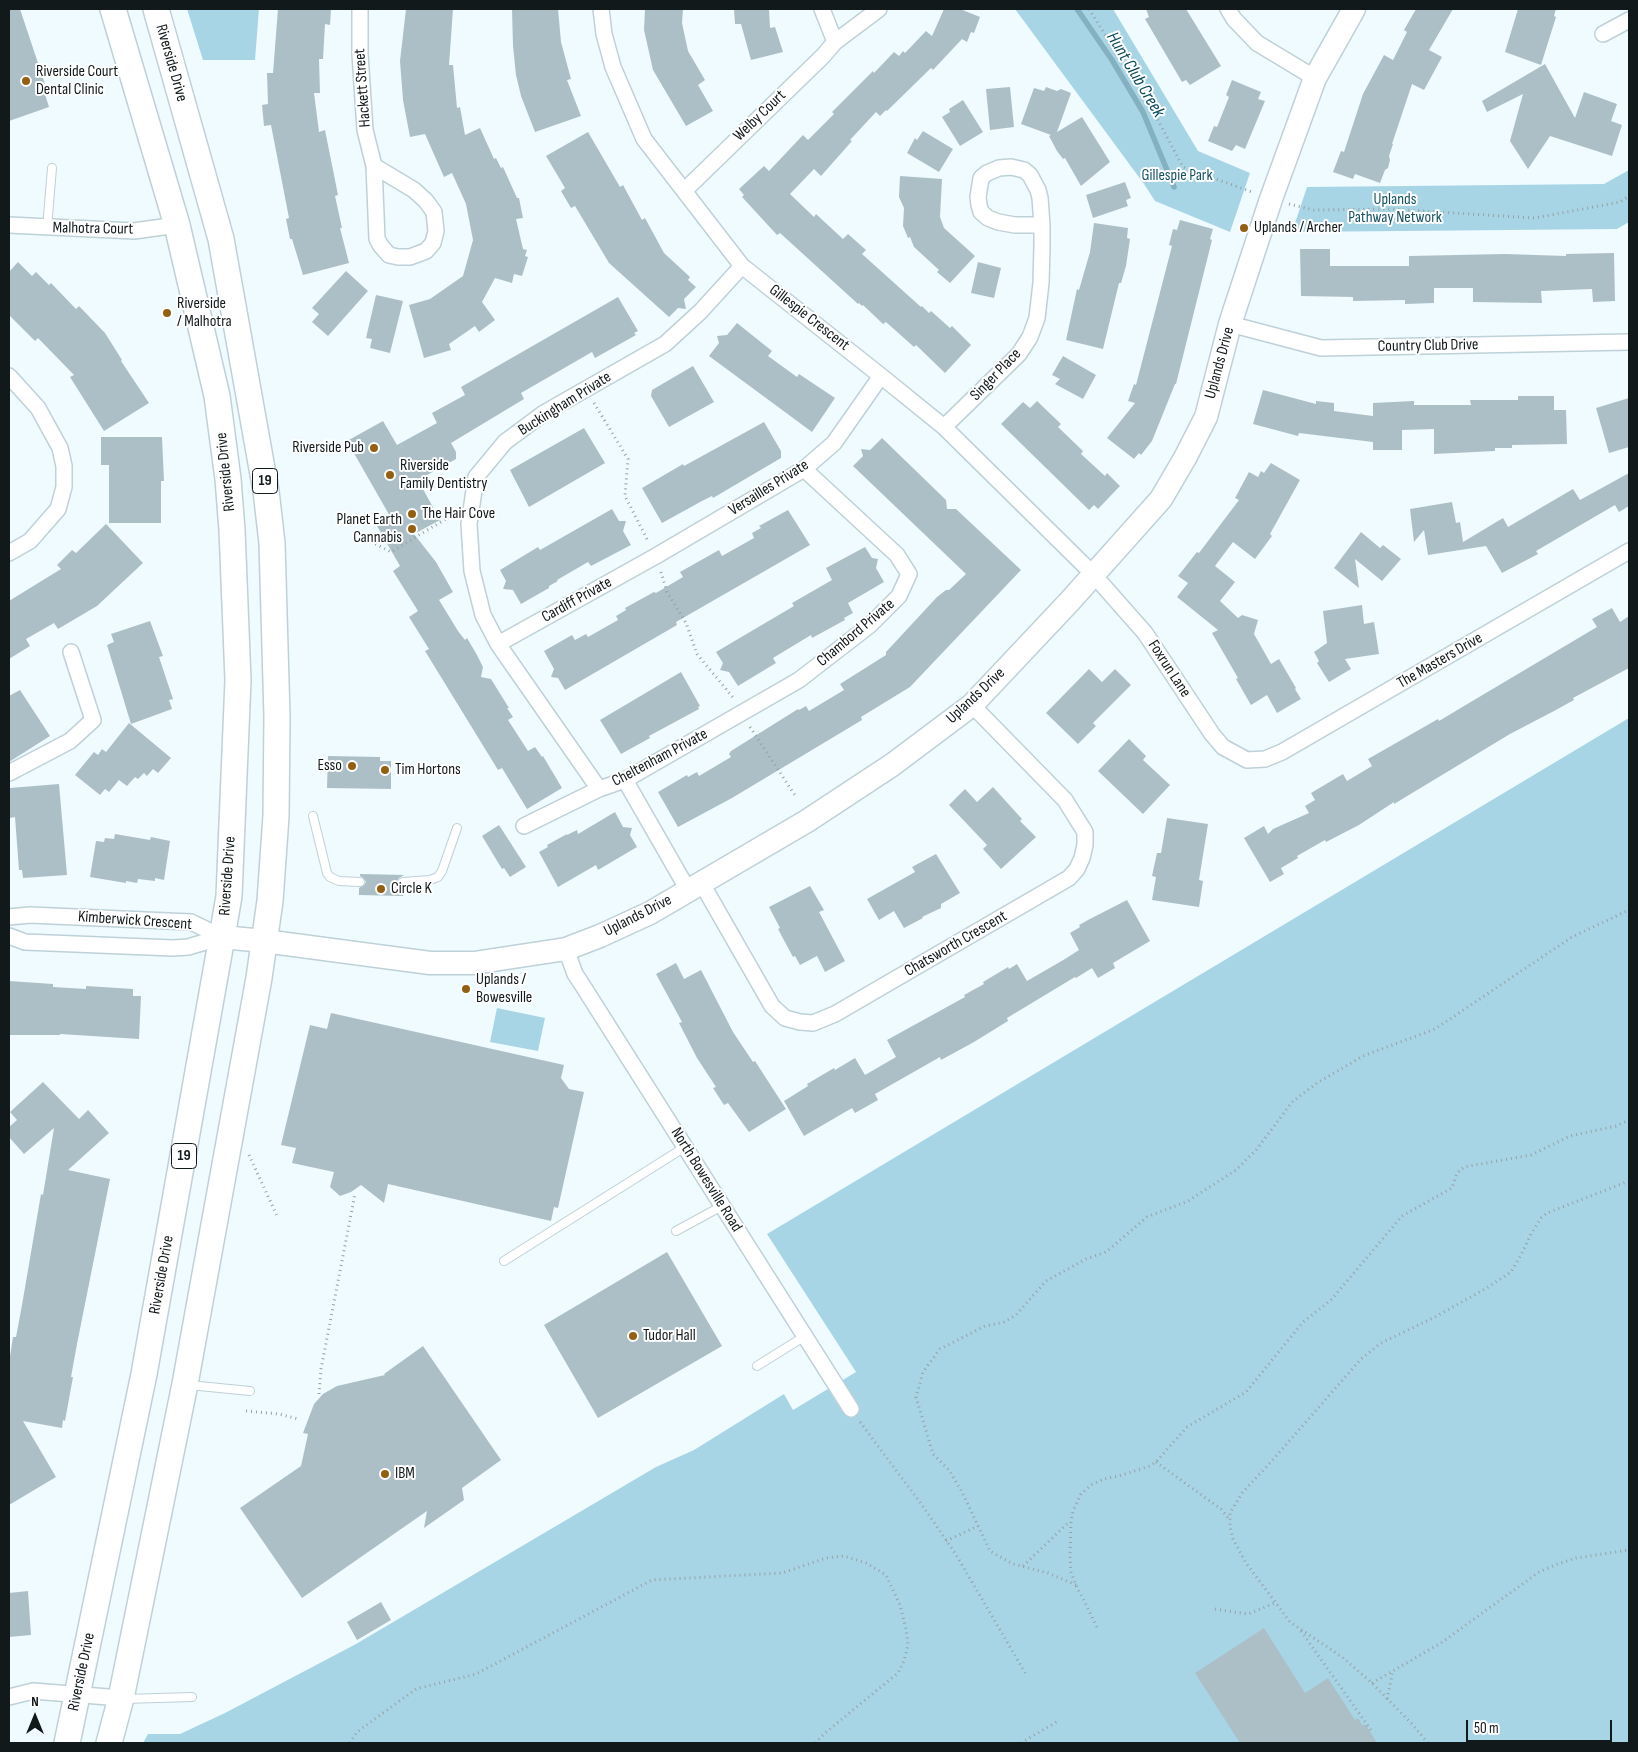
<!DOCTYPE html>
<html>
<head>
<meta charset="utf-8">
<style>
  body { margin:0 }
  #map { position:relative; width:1638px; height:1752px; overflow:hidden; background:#effbff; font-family:"Sofia Sans Condensed",sans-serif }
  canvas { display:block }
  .frame { position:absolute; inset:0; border:10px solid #12191b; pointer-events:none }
  .north { position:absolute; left:10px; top:1692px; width:50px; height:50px; -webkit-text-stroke:4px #fff; paint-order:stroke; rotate:0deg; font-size:14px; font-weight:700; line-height:20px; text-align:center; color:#12191b }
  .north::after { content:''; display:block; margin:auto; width:18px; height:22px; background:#12191b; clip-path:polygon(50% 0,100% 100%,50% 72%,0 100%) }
  .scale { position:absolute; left:1466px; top:1720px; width:146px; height:22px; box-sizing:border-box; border:2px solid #12191b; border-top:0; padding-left:6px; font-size:15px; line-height:18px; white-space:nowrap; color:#12191b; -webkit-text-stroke:4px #fff; paint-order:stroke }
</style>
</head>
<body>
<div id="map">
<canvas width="1638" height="1752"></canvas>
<div class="frame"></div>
<div class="north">N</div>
<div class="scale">50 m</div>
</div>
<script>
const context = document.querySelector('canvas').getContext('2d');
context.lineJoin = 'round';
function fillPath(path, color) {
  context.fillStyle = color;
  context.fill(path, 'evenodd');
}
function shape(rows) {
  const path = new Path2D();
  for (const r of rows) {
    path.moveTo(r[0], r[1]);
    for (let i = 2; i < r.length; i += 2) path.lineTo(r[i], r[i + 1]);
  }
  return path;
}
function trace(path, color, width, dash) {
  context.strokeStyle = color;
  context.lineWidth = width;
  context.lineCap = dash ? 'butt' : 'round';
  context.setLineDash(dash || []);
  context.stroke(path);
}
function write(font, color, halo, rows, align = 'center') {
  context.font = font + ' "Sofia Sans Condensed",sans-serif';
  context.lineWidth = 4;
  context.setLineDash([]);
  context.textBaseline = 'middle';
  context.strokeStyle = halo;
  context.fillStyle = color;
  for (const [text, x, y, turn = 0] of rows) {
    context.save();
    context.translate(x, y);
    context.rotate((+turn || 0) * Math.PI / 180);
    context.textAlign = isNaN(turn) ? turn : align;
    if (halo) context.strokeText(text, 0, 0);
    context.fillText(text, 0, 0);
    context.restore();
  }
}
fillPath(shape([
  [187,9,259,9,255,60,203,60],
  [1015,9,1113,9,1198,151,1250,173,1230,232,1155,201,1144,184],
  [1629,170,1629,222,1617,229,1292,232,1307,187,1604,184],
  [1629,718,1629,1743,143,1743,148,1734,180,1734,225,1713,356,1644,656,1467,694,1450,784,1394,793,1410,856,1372,767,1234],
  [497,1008,545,1018,538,1051,490,1042]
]), '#a8d5e5');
trace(shape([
  [1077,9,1112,60,1143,112,1174,187]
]), '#83b1c0', 5.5);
fillPath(shape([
  [9,9,20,9,47,90,44,91,49,107,9,121],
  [278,9,331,9,330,25,325,24,323,59,319,59,320,93,314,93,319,132,325,130,338,195,335,196,342,228,340,228,349,263,303,275,292,239,290,239,286,219,289,218,271,125,264,126,262,105,268,104,267,73,273,73],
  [406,9,453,9,449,65,453,65,457,108,460,107,465,135,480,128,494,159,496,158,501,168,503,167,517,198,519,198,523,218,516,219,523,249,527,250,525,256,528,257,522,276,514,274,512,283,495,278,482,302,495,320,479,332,475,326,449,344,451,350,424,358,409,305,430,299,463,276,473,240,466,204,452,173,444,177,425,134,410,137,403,100,400,61],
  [512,9,558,9,561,42,571,79,567,80,581,116,535,132,521,96,516,75,513,46],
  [645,9,683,9,682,23,688,51,705,80,698,85,713,111,686,126,653,70,644,30],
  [734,9,769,9,770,28,775,27,783,52,751,60,741,24,735,24],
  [944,9,960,9,980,17,974,33,971,32,967,42,962,39,933,70,931,68,887,111,886,110,880,116,876,112,850,140,852,141,821,176,814,169,790,194,814,217,816,214,843,239,848,234,866,250,862,254,921,307,922,306,929,313,931,311,950,328,952,326,971,345,945,373,916,345,914,347,886,322,883,324,863,305,862,306,859,303,858,304,780,233,777,235,742,197,744,195,739,189,764,166,769,171,803,135,808,140,834,114,832,112,873,71,874,73,894,52,899,56,903,51,905,53,926,31,932,36],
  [1146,9,1186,9,1221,66,1190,85,1186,80,1182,82,1145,19,1149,17],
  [1416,9,1453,9,1429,50,1442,57,1424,90,1412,84,1392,144,1393,144,1389,156,1390,160,1388,168,1385,170,1380,183,1355,174,1353,179,1333,172,1341,151,1344,152,1363,94,1384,55,1393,60,1407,32,1404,30],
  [1518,9,1556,9,1554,16,1556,17,1541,65,1505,52],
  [1545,64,1575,118,1584,92,1617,104,1611,121,1622,125,1612,156,1550,136,1528,169,1510,141,1523,94,1487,112,1482,101],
  [1232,80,1261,92,1258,99,1265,101,1245,149,1236,145,1232,151,1208,141,1214,126,1217,127,1229,97,1226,95],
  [1010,87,1014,127,990,130,986,89],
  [1046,87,1057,91,1061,89,1071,93,1057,132,1082,117,1110,162,1081,186,1065,158,1063,159,1057,151,1049,136,1051,135,1021,124,1034,88,1044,91],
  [963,100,983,132,960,146,942,117,950,112,949,109],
  [923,131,953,149,939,172,907,153,915,138,917,140],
  [588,132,620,187,623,185,642,220,645,218,664,253,690,277,688,280,696,287,684,299,686,309,678,308,669,317,609,263,575,206,571,208,561,191,565,188,546,156],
  [900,176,942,179,940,217,944,228,975,256,950,283,937,272,939,270,914,247,910,237,908,238,903,226,904,208,899,197],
  [1125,182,1131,198,1126,200,1128,206,1093,218,1086,195],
  [1180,220,1213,229,1210,239,1212,240,1176,384,1175,384,1152,441,1141,455,1139,453,1134,459,1107,438,1135,403,1128,401,1134,384,1136,385,1172,246,1169,245,1173,229,1177,230],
  [1094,223,1128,228,1127,238,1130,239,1126,266,1121,283,1119,283,1103,349,1066,340,1077,289,1079,290,1090,252],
  [1300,249,1330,249,1330,266,1409,266,1409,256,1505,254,1566,256,1566,254,1614,253,1615,301,1593,302,1592,289,1541,291,1542,303,1473,302,1473,288,1434,288,1434,303,1405,304,1405,300,1353,301,1353,297,1301,296],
  [18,262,32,276,36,272,49,285,51,283,76,309,79,306,105,333,122,360,121,361,149,403,104,431,70,377,74,375,38,338,35,341,9,315,9,272],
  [978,262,1001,268,994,298,971,293],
  [346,271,368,291,328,336,312,322,319,314,312,308],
  [376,295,403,301,390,353,370,348,372,339,366,338],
  [618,297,638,331,634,333,636,335,595,358,592,352,521,393,524,399,451,443,456,452,456,459,418,480,440,520,414,534,436,562,453,592,439,600,458,631,465,640,467,638,477,655,483,667,481,677,491,679,509,708,507,708,513,717,508,720,528,751,535,747,542,757,543,756,562,788,527,809,502,768,498,770,425,651,429,649,409,617,418,611,393,571,400,566,377,526,391,518,347,441,383,421,397,445,437,423,432,413,465,395,461,387],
  [737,323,772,351,768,356,797,377,799,374,835,398,812,432,709,356,719,343,717,336,727,335],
  [1063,356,1096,375,1083,399,1055,384,1060,379,1052,375],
  [693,366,714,402,669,427,651,396,652,390],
  [1263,390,1316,404,1316,401,1334,403,1334,411,1373,416,1373,403,1414,401,1414,405,1471,405,1470,400,1518,400,1518,396,1554,396,1554,410,1566,410,1567,444,1512,445,1512,448,1495,448,1495,451,1434,454,1434,429,1402,430,1402,450,1373,450,1373,442,1299,433,1298,436,1253,424],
  [1629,398,1629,447,1609,453,1596,408],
  [1037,401,1061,424,1058,427,1083,451,1081,454,1105,476,1107,473,1120,486,1098,509,1094,505,1089,510,1001,424,1023,402,1030,408],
  [764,422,781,451,781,458,713,498,712,496,702,501,662,523,642,488,683,464,684,466],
  [584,428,605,463,529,507,510,470],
  [101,437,162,437,164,481,161,481,161,523,109,523,109,465,101,465],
  [882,438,946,500,947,509,956,509,1021,570,910,687,861,717,862,720,732,798,678,827,658,792,687,775,688,777,697,772,699,776,731,757,729,754,731,751,798,709,799,710,806,706,809,711,844,690,840,684,886,655,886,652,937,597,946,590,949,590,966,574,853,466,863,456,861,449,870,450],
  [1271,463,1300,480,1270,534,1272,536,1255,559,1233,542,1215,566,1235,582,1220,601,1238,618,1242,615,1258,620,1254,634,1271,664,1279,659,1296,688,1295,689,1301,699,1277,713,1267,695,1251,705,1236,679,1238,678,1212,633,1218,630,1177,597,1188,583,1178,576,1197,552,1199,553,1239,500,1235,498,1249,472,1258,477,1261,471,1264,473],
  [1629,473,1629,506,1619,512,1615,505,1536,551,1538,554,1502,573,1486,546,1428,555,1424,530,1414,542,1410,509,1452,502,1456,523,1460,522,1463,542,1503,518,1508,527,1573,489,1580,500],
  [612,509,619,521,626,521,623,531,631,545,591,566,588,562,557,580,558,581,549,586,549,588,521,604,513,590,503,589,506,581,500,570,538,547,540,550],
  [788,510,810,545,676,622,677,625,565,690,558,678,551,677,554,669,544,651,572,635,575,640,586,634,588,637,618,620,616,616,626,610,625,608,654,592,656,593,683,577,680,572,719,550,722,556,754,538,752,533,761,528,759,526],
  [106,524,143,563,97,606,58,629,54,623,26,639,30,646,9,659,9,601,61,569,57,565,72,550,76,553],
  [1361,532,1380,548,1383,545,1401,559,1382,581,1355,559,1359,588,1334,568],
  [865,547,872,558,878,559,876,568,884,582,848,603,853,613,844,618,845,620,812,638,811,635,773,658,776,663,738,686,729,672,720,670,723,663,716,652,794,606,792,603,832,580,826,568],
  [1362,605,1364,624,1374,622,1379,654,1345,659,1351,669,1329,682,1317,663,1319,661,1314,652,1327,643,1323,611],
  [1612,608,1620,622,1629,616,1629,668,1573,698,1574,700,1554,711,1510,734,1394,804,1394,802,1359,825,1326,842,1325,840,1297,856,1298,858,1281,868,1284,874,1270,882,1244,838,1264,826,1268,834,1273,829,1309,813,1305,806,1315,800,1311,793,1343,774,1347,781,1372,766,1368,759,1438,719,1439,721,1464,706,1597,627,1592,619],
  [150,621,163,656,159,657,173,699,169,700,172,709,131,724,107,645,114,642,111,634],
  [1089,669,1102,682,1115,669,1131,685,1093,723,1096,726,1078,744,1046,713],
  [681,672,700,706,698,707,699,709,649,736,650,738,621,754,600,720],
  [20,690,50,736,9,762,9,696],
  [129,723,171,758,158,773,153,769,147,776,144,773,138,779,135,777,127,786,119,780,109,792,105,789,100,795,75,775,94,752,98,755,102,749,106,752],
  [1129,739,1146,756,1143,760,1170,785,1143,814,1098,771],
  [328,756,380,757,380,761,391,761,391,789,327,788],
  [59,784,67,875,23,878,22,870,19,870,15,817,10,818,10,788],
  [993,787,1022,819,1020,821,1036,837,1001,869,983,849,987,845,949,805,965,789,977,802],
  [615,812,623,827,632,828,630,835,637,847,598,870,596,865,558,887,539,852,548,847,547,845,567,834,567,835,577,830,578,834],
  [1167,818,1208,824,1199,880,1203,881,1199,907,1152,900,1156,877,1152,876,1157,853,1161,853],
  [499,825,526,867,510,877,504,868,502,869,482,836],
  [115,834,150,840,151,837,170,841,164,880,155,878,155,881,138,879,137,883,126,881,126,883,90,877,96,841,104,842,105,838,114,839],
  [936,854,960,893,941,904,941,908,922,917,923,918,904,928,894,911,879,920,867,899,915,872,912,867],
  [360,874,404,875,399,878,397,882,399,886,403,888,403,896,359,895,359,888,364,885,366,882,363,878,360,876],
  [810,886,824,910,819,912,845,961,825,972,817,956,800,965,795,956,793,957,778,929,780,928,769,907],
  [1127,900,1150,941,1113,963,1115,968,1098,978,1092,968,1076,978,1075,977,1007,1018,1008,1021,974,1042,941,1060,940,1057,875,1094,878,1100,855,1113,852,1108,804,1136,784,1101,808,1086,807,1084,834,1068,835,1070,855,1058,865,1075,896,1057,887,1040,965,997,964,995,984,984,983,982,1008,967,1009,969,1017,964,1027,981,1065,959,1079,950,1070,933,1080,927,1079,925,1088,920],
  [676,963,684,979,701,970,733,1032,753,1062,755,1061,786,1109,749,1132,728,1103,724,1105,713,1088,716,1087,697,1058,679,1023,682,1022,656,974],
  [9,981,53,984,53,987,86,989,86,986,133,989,133,996,141,996,139,1039,60,1034,60,1035,9,1035],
  [331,1013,564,1065,561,1078,569,1089,584,1092,558,1208,554,1207,551,1221,388,1184,384,1203,361,1185,351,1192,340,1196,330,1187,334,1172,292,1163,296,1148,281,1145,310,1025,327,1029],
  [43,1082,79,1119,88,1110,109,1133,68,1170,110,1179,77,1344,71,1377,73,1377,65,1421,63,1420,62,1428,23,1421,56,1477,9,1505,9,1363,13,1337,16,1337,22,1305,41,1194,43,1195,54,1128,24,1154,9,1137,9,1127,17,1120,10,1112],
  [667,1252,722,1346,598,1418,544,1325],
  [423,1346,501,1460,462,1488,464,1500,424,1528,427,1511,302,1598,240,1508,301,1466,308,1434,303,1433,314,1404,323,1394,337,1386,385,1375,384,1374],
  [28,1591,31,1635,9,1637,9,1593],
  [381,1602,391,1620,357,1640,347,1622],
  [1264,1628,1305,1693,1328,1678,1355,1720,1358,1718,1362,1725,1366,1725,1377,1743,1240,1743,1195,1673]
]), '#adbfc6');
const lane = shape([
  [47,228,52,168],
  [313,816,327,873,330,877,339,881,360,882],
  [403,882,430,880,438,877,442,871,457,828],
  [676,1231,722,1206],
  [504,1261,685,1147],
  [757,1366,805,1336],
  [189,1385,250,1391],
  [125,1699,192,1697]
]);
const street = shape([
  [360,9,360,54,365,130,374,166,377,239,381,246,389,255,398,257,410,257,426,251,433,243,436,231,434,212,426,201,414,190,374,166],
  [601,9,604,34,613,67,644,139,742,266,881,376,944,427,1093,574,1145,633,1212,734,1223,747,1247,760,1265,759,1282,752,1629,551],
  [822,9,835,42],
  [1228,9,1234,19,1257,43,1315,78],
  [1603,34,1629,20],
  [685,190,823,56,835,42,879,9],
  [9,225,134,231,177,225],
  [1230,324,1321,348,1629,342],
  [9,376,38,408,60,448,64,466,64,487,58,509,30,541,9,553],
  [944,427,1019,354,1030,337,1037,318,1041,283,1042,247,1042,225,1040,198,1038,190,1030,175,1024,170,1011,167,999,168,987,173,981,178,978,197,979,205,981,212,988,218,998,222,1015,225,1042,225],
  [498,644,656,556,804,469,834,443,881,376],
  [9,773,70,741,93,720,71,652],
  [625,780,688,890],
  [599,789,498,644,483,615,472,571,469,524,476,477,505,442,544,413,665,344,700,312,742,266],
  [524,826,599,789,625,780,799,680,870,625,899,596,909,574,897,555,804,469],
  [701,882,772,1006,785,1018,800,1022,813,1023,835,1014,1069,878,1077,869,1082,858,1085,845,1085,832,1065,800,972,705],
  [9,917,30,915,191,922,222,937],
  [9,936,25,942,173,948,188,947,222,937],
  [566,949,575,974,581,983,851,1409],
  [9,1697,33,1691,121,1698]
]);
const secondary = shape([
  [222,937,264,941,430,963,474,963,566,949,600,936,650,913,807,821,892,765,972,705,1070,601,1161,499,1185,458,1206,417,1230,324,1271,199,1315,78,1354,9]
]);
const primary = shape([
  [67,1743,144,1374,222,937,229,896,238,680,232,530,228,479,217,396,177,225,113,9],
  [109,1743,121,1698,185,1384,259,978,270,901,276,816,277,717,272,543,266,491,221,239,156,9]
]);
trace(lane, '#bed1d8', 10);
trace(street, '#bed1d8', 18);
trace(secondary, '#bed1d8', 25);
trace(primary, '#bed1d8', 28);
trace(shape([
  [1089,9,1153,111,1183,167,1252,192],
  [1289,204,1314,210,1390,209,1535,218,1620,202,1629,196],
  [594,403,628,459,625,496,648,541],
  [362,537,391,552,454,514],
  [661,572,667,592,686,623,697,654,735,700],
  [750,727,796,797],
  [249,1155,278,1218],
  [319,1394,321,1369,355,1194],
  [246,1411,279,1414,298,1419],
  [860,1422,922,1505,955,1553,1027,1676],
  [1156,1462,1221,1509,1230,1520],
  [946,1541,978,1526],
  [1023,1566,1070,1521],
  [1076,1585,1048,1573,1013,1564,990,1551,962,1492,949,1470,933,1454,916,1397,923,1372,940,1349,985,1326,1004,1322,1016,1315,1046,1281,1086,1259,1106,1252,1147,1217,1188,1201,1236,1170,1257,1149,1292,1102,1317,1083,1363,1056,1435,1029,1572,937,1629,910],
  [1215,1609,1248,1614,1275,1603],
  [1097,1627,1076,1585,1071,1572,1070,1555,1071,1521,1073,1511,1081,1494,1091,1485,1104,1479,1119,1476,1150,1466,1156,1462,1187,1427,1246,1392,1303,1322,1331,1300,1402,1216,1452,1188,1457,1173,1464,1167,1531,1155,1570,1136,1616,1126,1629,1120],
  [1301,1631,1373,1733],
  [1372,1683,1441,1643,1539,1572,1555,1565,1576,1558,1629,1550],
  [1387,1699,1393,1671],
  [350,1743,357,1732,416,1689,476,1674,652,1580,782,1573,826,1558,844,1556,866,1563,886,1575,900,1605,906,1629,908,1645,904,1661,898,1673,825,1733,815,1743],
  [1021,1743,1058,1721],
  [1428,1743,1412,1724,1372,1683,1342,1657,1290,1622,1246,1563,1233,1539,1230,1527,1230,1513,1242,1493,1270,1463,1361,1359,1381,1343,1435,1317,1485,1289,1511,1272,1521,1255,1531,1234,1541,1218,1547,1213,1629,1181]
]), '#97a1a4', 3, [1, 4]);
trace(lane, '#fff', 8);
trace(street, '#fff', 15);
trace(secondary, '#fff', 22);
trace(primary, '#fff', 25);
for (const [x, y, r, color] of [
  [26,81,5,"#936013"],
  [1244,228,5,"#936013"],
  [167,313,5,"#936013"],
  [374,448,5,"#936013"],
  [390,475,5,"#936013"],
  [412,514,5,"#936013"],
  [412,529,5,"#936013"],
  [352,766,5,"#936013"],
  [385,770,5,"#936013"],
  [381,889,5,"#936013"],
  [466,989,5,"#936013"],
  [633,1336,5,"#936013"],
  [385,1474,5,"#936013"]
]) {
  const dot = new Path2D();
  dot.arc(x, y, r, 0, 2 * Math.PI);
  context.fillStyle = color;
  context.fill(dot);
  trace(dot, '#fff', 2);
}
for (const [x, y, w] of [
  [265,481,25],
  [184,1156,25]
]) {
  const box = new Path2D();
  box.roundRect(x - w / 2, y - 12.5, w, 25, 4);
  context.fillStyle = '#fff';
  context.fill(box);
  trace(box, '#12191b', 1);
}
write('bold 15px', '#12191b', null, [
  ["19",265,481],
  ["19",184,1156]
]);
write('16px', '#12191b', '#fff', [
  ["Riverside Drive",171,63,74],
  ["Hackett Street",363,88,-94],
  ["Welby Court",760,116,-44],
  ["Malhotra Court",93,229,1],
  ["Gillespie Crescent",809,318,38],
  ["Country Club Drive",1428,346,-1],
  ["Uplands Drive",1220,363,-75],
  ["Singer Place",996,375,-46],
  ["Buckingham Private",565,404,-32],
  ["Riverside Drive",226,472,-96],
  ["Versailles Private",769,488,-32],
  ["Cardiff Private",577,600,-29],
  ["Chambord Private",856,633,-40],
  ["The Masters Drive",1440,661,-30],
  ["Foxrun Lane",1169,669,57],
  ["Uplands Drive",976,696,-43],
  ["Cheltenham Private",660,758,-28],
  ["Riverside Drive",228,876,-86],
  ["Uplands Drive",638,916,-27],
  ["Kimberwick Crescent",135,921,4],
  ["Chatsworth Crescent",956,944,-30],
  ["North Bowesville Road",706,1180,58],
  ["Riverside Drive",162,1275,-80],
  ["Riverside Drive",82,1672,-78]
]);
write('16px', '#12191b', '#fff', [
  ["Riverside Court",36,72],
  ["Dental Clinic",36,90],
  ["Uplands / Archer",1254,228],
  ["Riverside",177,304],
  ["/ Malhotra",177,322],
  ["Riverside Pub",364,448,"right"],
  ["Riverside",400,466],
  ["Family Dentistry",400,484],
  ["The Hair Cove",422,514],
  ["Planet Earth",402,520,"right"],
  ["Cannabis",402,538,"right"],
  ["Esso",342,766,"right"],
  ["Tim Hortons",395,770],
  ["Circle K",391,889],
  ["Uplands /",476,980],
  ["Bowesville",476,998],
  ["Tudor Hall",643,1336],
  ["IBM",395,1474]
], 'left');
write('16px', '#155364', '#fff', [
  ["Gillespie Park",1177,176],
  ["Uplands",1395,200],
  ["Pathway Network",1395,218]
]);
write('italic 18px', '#084a5b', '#fff', [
  ["Hunt Club Creek",1135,75,59]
]);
</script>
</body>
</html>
